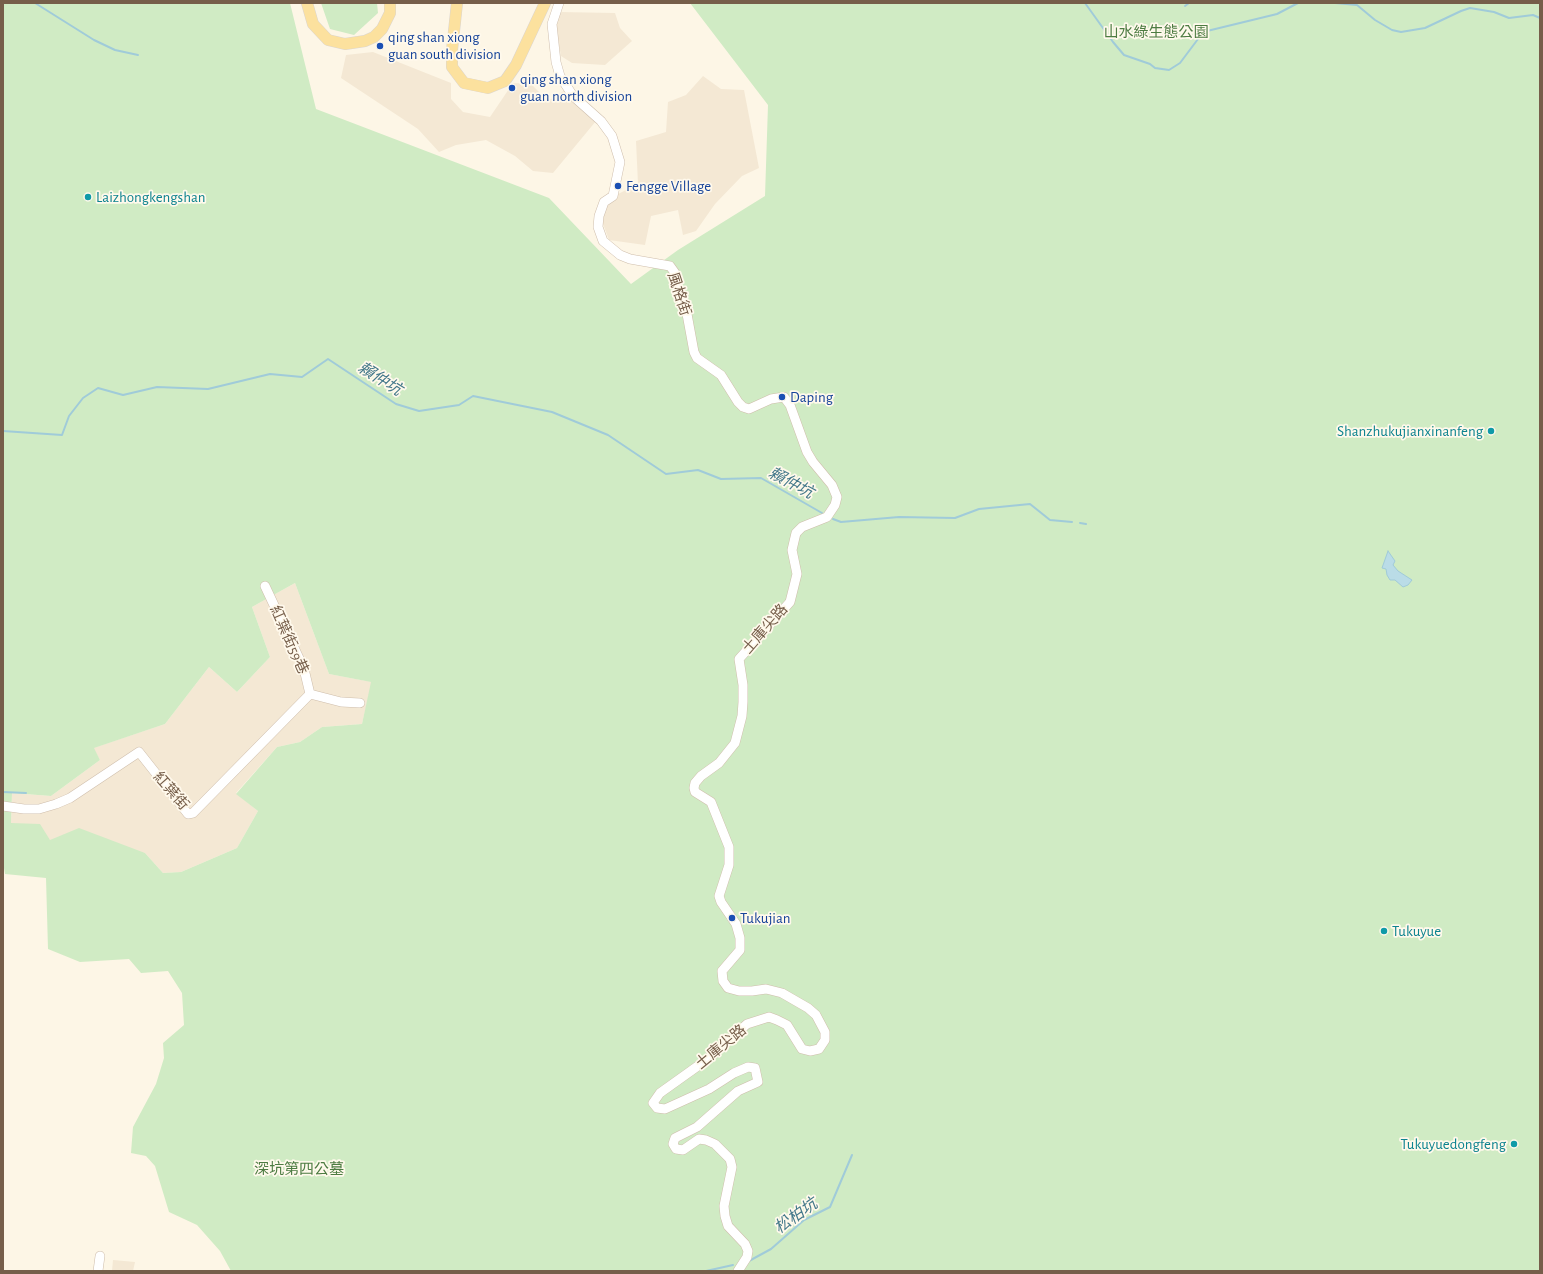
<!DOCTYPE html>
<html>
<head>
<meta charset="utf-8">
<style>
  body { margin:0 }
  #map { position:relative; width:1543px; height:1274px; overflow:hidden; background:#fdf6e6; font-family:"Alegreya Sans",sans-serif }
  canvas { display:block }
  .frame { position:absolute; inset:0; border:4px solid #765e4a; pointer-events:none }
</style>
</head>
<body>
<div id="map">
<canvas width="1543" height="1274"></canvas>
<div class="frame"></div>
</div>
<script>
const context = document.querySelector('canvas').getContext('2d');
context.lineJoin = 'round';
function fillPath(path, color) {
  context.fillStyle = color;
  context.fill(path, 'evenodd');
}
function shape(rows) {
  const path = new Path2D();
  for (const r of rows) {
    path.moveTo(r[0], r[1]);
    for (let i = 2; i < r.length; i += 2) path.lineTo(r[i], r[i + 1]);
  }
  return path;
}
function trace(path, color, width, dash) {
  context.strokeStyle = color;
  context.lineWidth = width;
  context.lineCap = dash ? 'butt' : 'round';
  context.setLineDash(dash || []);
  context.stroke(path);
}
function write(font, color, halo, rows, align = 'center') {
  context.font = font + ' "Alegreya Sans","Noto Sans TC",sans-serif';
  context.lineWidth = 3.5;
  context.setLineDash([]);
  context.textBaseline = 'middle';
  context.strokeStyle = halo;
  context.fillStyle = color;
  for (const [text, x, y, turn = 0] of rows) {
    context.save();
    context.translate(x, y);
    context.rotate((+turn || 0) * Math.PI / 180);
    context.textAlign = isNaN(turn) ? turn : align;
    if (halo) context.strokeText(text, 0, 0);
    context.fillText(text, 0, 0);
    context.restore();
  }
}
fillPath(shape([
  [559,12,615,13,620,28,632,41,605,65,572,63,561,56,555,23],
  [373,52,451,83,451,99,463,112,490,117,513,83,531,84,548,101,565,90,596,121,553,173,533,171,515,156,486,140,456,145,439,152,418,129,341,78,346,55],
  [703,76,721,89,744,90,759,168,742,176,715,204,696,231,683,235,678,210,651,216,645,245,609,240,602,221,610,198,638,184,636,141,666,132,668,102,686,95],
  [295,583,329,674,372,682,362,724,322,727,300,742,277,747,236,793,258,811,237,848,181,872,163,873,145,853,50,840,11,823,12,793,51,796,100,760,93,748,165,724,209,667,237,692,270,657,252,607],
  [113,1260,135,1262,133,1271,112,1271]
]), '#f4e8d4');
fillPath(shape([
  [3,3,290,3,316,109,549,198,631,284,678,250,765,196,768,105,690,3,1540,3,1540,1271,231,1271,220,1251,197,1225,169,1212,155,1166,146,1156,131,1153,133,1127,156,1084,164,1058,163,1043,184,1025,182,993,168,971,141,973,129,959,80,962,48,949,46,878,5,874,3,862],
  [295,583,329,674,371,682,362,724,322,727,300,742,277,747,236,794,258,811,237,848,181,872,163,873,145,853,79,828,50,840,40,824,11,823,12,793,51,796,100,760,94,748,165,724,209,667,237,692,270,657,252,607],
  [321,3,377,3,378,13,354,35,330,29]
]), '#d0ebc4');
const water = shape([
  [1388,551,1395,561,1393,565,1398,571,1412,580,1408,585,1403,587,1395,580,1390,580,1387,575,1386,569,1382,568,1388,551]
]);
fillPath(water, '#badce7');
trace(water, '#a0cbd9', 1);
trace(shape([
  [35,3,94,40,115,50,138,55],
  [1085,3,1113,42,1124,55,1150,64,1155,68,1169,70,1180,63,1198,39,1207,31,1277,14,1298,3],
  [1335,3,1357,5,1375,20,1392,30,1401,32,1425,28,1461,11,1470,8,1494,12,1509,18,1533,15,1540,18],
  [1185,6,1189,3],
  [3,431,62,435,69,416,83,398,98,388,123,395,157,387,208,389,270,374,302,377,328,359,396,404,419,411,459,405,473,396,552,412,608,435,666,474,698,470,721,479,761,478,822,513],
  [833,519,841,522,899,517,955,518,979,509,1030,504,1050,520,1072,522],
  [1080,523,1086,524],
  [3,792,26,793],
  [749,1261,771,1249,804,1220,830,1207,852,1155],
  [706,1271,733,1265]
]), '#a0cbd9', 2);
const minor = shape([
  [559,3,552,24,556,62,560,76,573,96,601,121,612,136,620,162,613,196,604,202,599,216,598,227,603,241,620,255,630,259,670,266,675,273,679,294,687,314,694,352,697,358,721,375,738,402,743,407,749,409,771,399,784,397,790,405,807,452,813,462,832,485,837,497,835,505,827,517,802,527,796,533,792,550,797,574,790,602,739,659,743,685,743,702,742,716,735,743,719,763,701,776,695,783,694,788,695,792,711,802,729,847,729,865,719,896,721,902,736,924,740,938,740,950,722,971,723,981,728,988,739,991,752,991,766,989,782,993,808,1008,816,1015,825,1032,825,1040,819,1049,810,1051,802,1049,787,1025,777,1020,769,1017,747,1024,709,1058,660,1093,653,1103,657,1108,665,1109,709,1089,734,1073,748,1067,755,1068,758,1082,738,1091,697,1127,675,1138,673,1144,676,1149,683,1150,699,1139,706,1140,715,1144,730,1159,732,1167,724,1206,725,1216,728,1226,745,1244,748,1251,747,1257,738,1271],
  [265,586,304,669,310,694],
  [310,694,341,702,360,703],
  [3,806,24,809,39,809,56,804,70,798,139,752,188,814,193,813,310,694],
  [98,1271,100,1256]
]);
const major = shape([
  [307,3,313,24,328,40,345,44,365,41,374,37,382,29,390,13,390,3],
  [457,3,452,50,452,67,464,83,488,88,505,81,516,65,545,3]
]);
trace(minor, '#cfbeac', 10);
trace(major, '#dbd5d0', 12);
trace(minor, '#fff', 9);
trace(major, '#fce19e', 11);
for (const [x, y, r, color] of [
  [380,46,4,"#1a4fb4"],
  [512,88,4,"#1a4fb4"],
  [618,186,4,"#1a4fb4"],
  [88,197,4,"#0f9aa8"],
  [782,397,4,"#1a4fb4"],
  [1491,431,4,"#0f9aa8"],
  [732,918,4,"#1a4fb4"],
  [1384,931,4,"#0f9aa8"],
  [1514,1144,4,"#0f9aa8"]
]) {
  const dot = new Path2D();
  dot.arc(x, y, r, 0, 2 * Math.PI);
  context.fillStyle = color;
  context.fill(dot);
  trace(dot, '#fff9ec', 1.5);
}
write('15px', '#4d7c42', '#fff9ec', [
  ["山水綠生態公園",1156,32],
  ["深坑第四公墓",299,1169]
]);
write('15px', '#164399', '#fff9ec', [
  ["qing shan xiong",388,37],
  ["guan south division",388,54],
  ["qing shan xiong",520,79],
  ["guan north division",520,96],
  ["Fengge Village",626,186],
  ["Daping",790,397],
  ["Tukujian",740,918]
], 'left');
write('15px', '#0d838f', '#fff9ec', [
  ["Laizhongkengshan",96,197],
  ["Shanzhukujianxinanfeng",1483,431,"right"],
  ["Tukuyue",1392,931],
  ["Tukuyuedongfeng",1506,1144,"right"]
], 'left');
write('15px', '#765e4a', '#fff9ec', [
  ["風格街",679,294,72],
  ["土庫尖路",765,629,-49],
  ["紅葉街59巷",289,640,66],
  ["紅葉街",171,791,49],
  ["土庫尖路",721,1047,-39]
]);
write('italic 16px', '#43788a', '#fff9ec', [
  ["賴仲坑",380,379,32],
  ["賴仲坑",791,483,28],
  ["松柏坑",796,1216,-35]
]);
</script>
</body>
</html>
